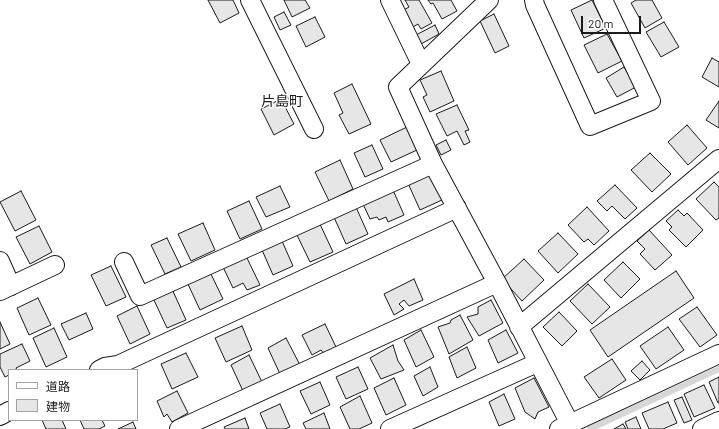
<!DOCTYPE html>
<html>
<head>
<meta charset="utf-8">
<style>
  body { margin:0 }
  #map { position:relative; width:719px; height:429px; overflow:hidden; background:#fff; font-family:Barlow,"Noto Sans JP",sans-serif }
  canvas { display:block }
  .legend { position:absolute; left:8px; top:369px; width:130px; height:52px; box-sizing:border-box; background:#fff; border:1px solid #a3a3a3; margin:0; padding:5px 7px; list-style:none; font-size:12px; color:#1a1a1a }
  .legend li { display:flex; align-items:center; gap:8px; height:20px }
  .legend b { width:20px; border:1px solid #a3a3a3 }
  .scale { position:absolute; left:581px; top:16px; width:60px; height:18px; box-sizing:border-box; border:2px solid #1a1a1a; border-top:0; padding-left:5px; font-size:12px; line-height:14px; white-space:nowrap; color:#1a1a1a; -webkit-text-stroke:3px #fff; paint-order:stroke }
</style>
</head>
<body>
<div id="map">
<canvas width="719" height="429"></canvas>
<ul class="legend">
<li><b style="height:5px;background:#fff"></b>道路</li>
<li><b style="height:11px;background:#e6e6e6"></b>建物</li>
</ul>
<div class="scale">20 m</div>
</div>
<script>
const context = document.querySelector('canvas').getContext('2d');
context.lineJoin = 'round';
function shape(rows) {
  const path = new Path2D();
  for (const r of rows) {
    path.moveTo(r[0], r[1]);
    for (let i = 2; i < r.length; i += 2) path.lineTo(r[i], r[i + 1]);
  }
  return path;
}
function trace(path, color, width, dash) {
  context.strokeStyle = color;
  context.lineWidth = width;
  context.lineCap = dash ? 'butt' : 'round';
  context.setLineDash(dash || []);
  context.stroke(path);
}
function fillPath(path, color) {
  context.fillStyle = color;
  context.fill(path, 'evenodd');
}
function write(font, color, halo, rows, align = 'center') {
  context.font = font + ' Barlow,"Noto Sans JP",sans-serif';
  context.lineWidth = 3;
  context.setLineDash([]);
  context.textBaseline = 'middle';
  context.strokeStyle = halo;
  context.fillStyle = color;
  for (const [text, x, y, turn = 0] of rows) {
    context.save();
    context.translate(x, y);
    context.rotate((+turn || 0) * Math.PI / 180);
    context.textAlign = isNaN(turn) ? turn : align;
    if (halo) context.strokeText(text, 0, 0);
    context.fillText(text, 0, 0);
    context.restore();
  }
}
trace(shape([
  [590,429,719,369]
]), '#d7d7d7', 6);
const building = shape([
  [208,0,233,0,239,13,220,23,208,0],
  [284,0,305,0,310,8,292,17,284,0],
  [405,0,419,0,432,23,421,29,418,24,411,28,402,11,409,7,405,0],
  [428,0,451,0,457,11,442,19,433,3,431,4,428,0],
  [592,0,606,28,584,38,571,10,592,0],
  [636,0,652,0,662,18,645,28,631,3,636,0],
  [284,12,291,25,280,30,274,17,284,12],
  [494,14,509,46,495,53,480,21,494,14],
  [315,17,325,37,306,47,296,26,315,17],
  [664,22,679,47,661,57,646,32,664,22],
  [435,25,439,34,421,44,416,35,435,25],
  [607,34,622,61,598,73,584,45,607,34],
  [712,58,719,62,719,87,702,77,712,58],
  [624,67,636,87,617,97,606,78,624,67],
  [441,71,454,101,430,112,423,97,427,95,420,80,441,71],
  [352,84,371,124,349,134,339,115,343,113,334,93,352,84],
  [281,99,294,124,274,135,261,109,281,99],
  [719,101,719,128,706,120,719,101],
  [457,105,469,130,465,131,470,142,464,145,457,131,447,136,436,114,457,105],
  [687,125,707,148,688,165,668,142,687,125],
  [407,127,417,150,391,162,380,140,407,127],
  [446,140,451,150,441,155,436,145,446,140],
  [372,145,383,169,365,177,354,153,372,145],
  [650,153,671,174,652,192,631,170,650,153],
  [340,160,353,189,329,201,315,172,340,160],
  [429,171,442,200,420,210,407,181,429,171],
  [714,182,719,187,719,218,716,220,696,199,714,182],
  [615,185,637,208,625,219,612,206,607,211,597,201,615,185],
  [280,186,290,207,266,217,256,197,280,186],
  [393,190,404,215,388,222,386,217,379,220,377,217,370,219,363,204,393,190],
  [21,191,36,220,15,231,0,202,21,191],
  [249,201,262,229,240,239,227,211,249,201],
  [355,205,368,234,346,244,333,215,355,205],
  [587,207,609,231,594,245,588,239,584,242,568,225,587,207],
  [678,210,684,216,687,213,703,230,686,247,669,230,672,227,666,221,678,210],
  [319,222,333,252,310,262,296,233,319,222],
  [203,223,215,250,191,261,178,234,203,223],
  [39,226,52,252,30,264,16,237,39,226],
  [649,230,672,255,655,270,640,254,645,249,637,241,649,230],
  [558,233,578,254,558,273,538,251,558,233],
  [167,238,181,267,165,274,151,245,167,238],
  [282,241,293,266,273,275,262,250,282,241],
  [246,256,260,285,247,290,243,283,233,288,223,267,246,256],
  [524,259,544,280,522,301,502,279,524,259],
  [623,262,640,279,621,298,604,280,623,262],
  [111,266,126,297,106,306,91,275,111,266],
  [676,271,694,298,608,357,590,330,676,271],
  [210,272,223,299,200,310,187,282,210,272],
  [414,279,423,300,409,306,404,300,399,304,404,309,394,315,384,294,414,279],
  [588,284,610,307,592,324,570,301,588,284],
  [172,289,186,320,167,328,153,298,172,289],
  [38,298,51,325,29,335,17,308,38,298],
  [491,300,503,323,479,336,467,317,478,314,478,307,491,300],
  [137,306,150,334,130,344,117,316,137,306],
  [697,307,717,335,700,347,679,319,697,307],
  [559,312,577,331,562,346,543,327,559,312],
  [86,313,93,329,69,340,61,324,86,313],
  [460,315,473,340,449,354,438,327,450,323,451,320,460,315],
  [0,322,10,344,0,349,0,322],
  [325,324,336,347,324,354,321,350,312,355,302,335,325,324],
  [242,326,252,350,226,362,215,338,242,326],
  [668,327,684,350,656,369,640,346,668,327],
  [54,328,67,357,46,367,33,338,54,328],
  [421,330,434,357,416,367,404,340,421,330],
  [506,330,518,353,498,363,488,340,506,330],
  [286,338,300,365,280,374,268,348,286,338],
  [22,344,30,361,16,368,17,370,9,370,9,375,5,377,0,367,0,354,22,344],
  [393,345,398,361,404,370,381,379,370,358,393,345],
  [467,347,476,368,457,378,449,357,467,347],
  [186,353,198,377,172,389,161,364,186,353],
  [249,355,262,382,243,391,231,365,249,355],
  [612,359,626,380,599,398,584,377,612,359],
  [642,361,650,370,640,380,631,371,642,361],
  [358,367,368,389,346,399,336,377,358,367],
  [430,367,438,387,423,396,414,376,430,367],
  [719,377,719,403,718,403,709,382,719,377],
  [394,378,406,405,386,415,374,388,394,378],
  [534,378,549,407,538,412,535,419,525,412,515,388,534,378],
  [320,382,330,405,311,414,300,391,320,382],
  [704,385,715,408,694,417,684,394,704,385],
  [177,391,188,413,172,422,167,414,164,417,157,401,177,391],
  [504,394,515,419,499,426,489,402,504,394],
  [360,396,372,423,359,429,350,429,340,407,360,396],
  [682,397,692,420,684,423,674,400,682,397],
  [668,402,677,423,663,429,649,429,642,413,668,402],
  [280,404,290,427,285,429,267,429,260,413,280,404],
  [324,413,330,429,306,429,303,423,324,413],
  [636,417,641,429,628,429,625,422,636,417],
  [245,418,249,429,225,429,224,427,245,418],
  [42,420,62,420,66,429,46,429,42,420],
  [80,420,102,420,105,426,99,429,84,429,80,420],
  [133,422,136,429,118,429,133,422],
  [623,424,626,429,614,429,623,424]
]);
fillPath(building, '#e6e6e6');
trace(building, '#1a1a1a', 1);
const street = shape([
  [250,0,314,129],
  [390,0,421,64],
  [489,0,398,87,433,164,497,283,570,424],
  [534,0,535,5,590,126,651,101,603,0],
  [0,261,11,286],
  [124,262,140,296,433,164],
  [0,291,55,265],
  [519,327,719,159],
  [99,370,105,367,118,365,457,208],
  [0,416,9,411],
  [179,429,497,283],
  [390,429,537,363],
  [559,429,719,354],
  [702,429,719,421]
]);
trace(street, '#1a1a1a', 20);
trace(street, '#fff', 18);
write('14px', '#1a1a1a', '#fff', [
  ["片島町",282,101]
]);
</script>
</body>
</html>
